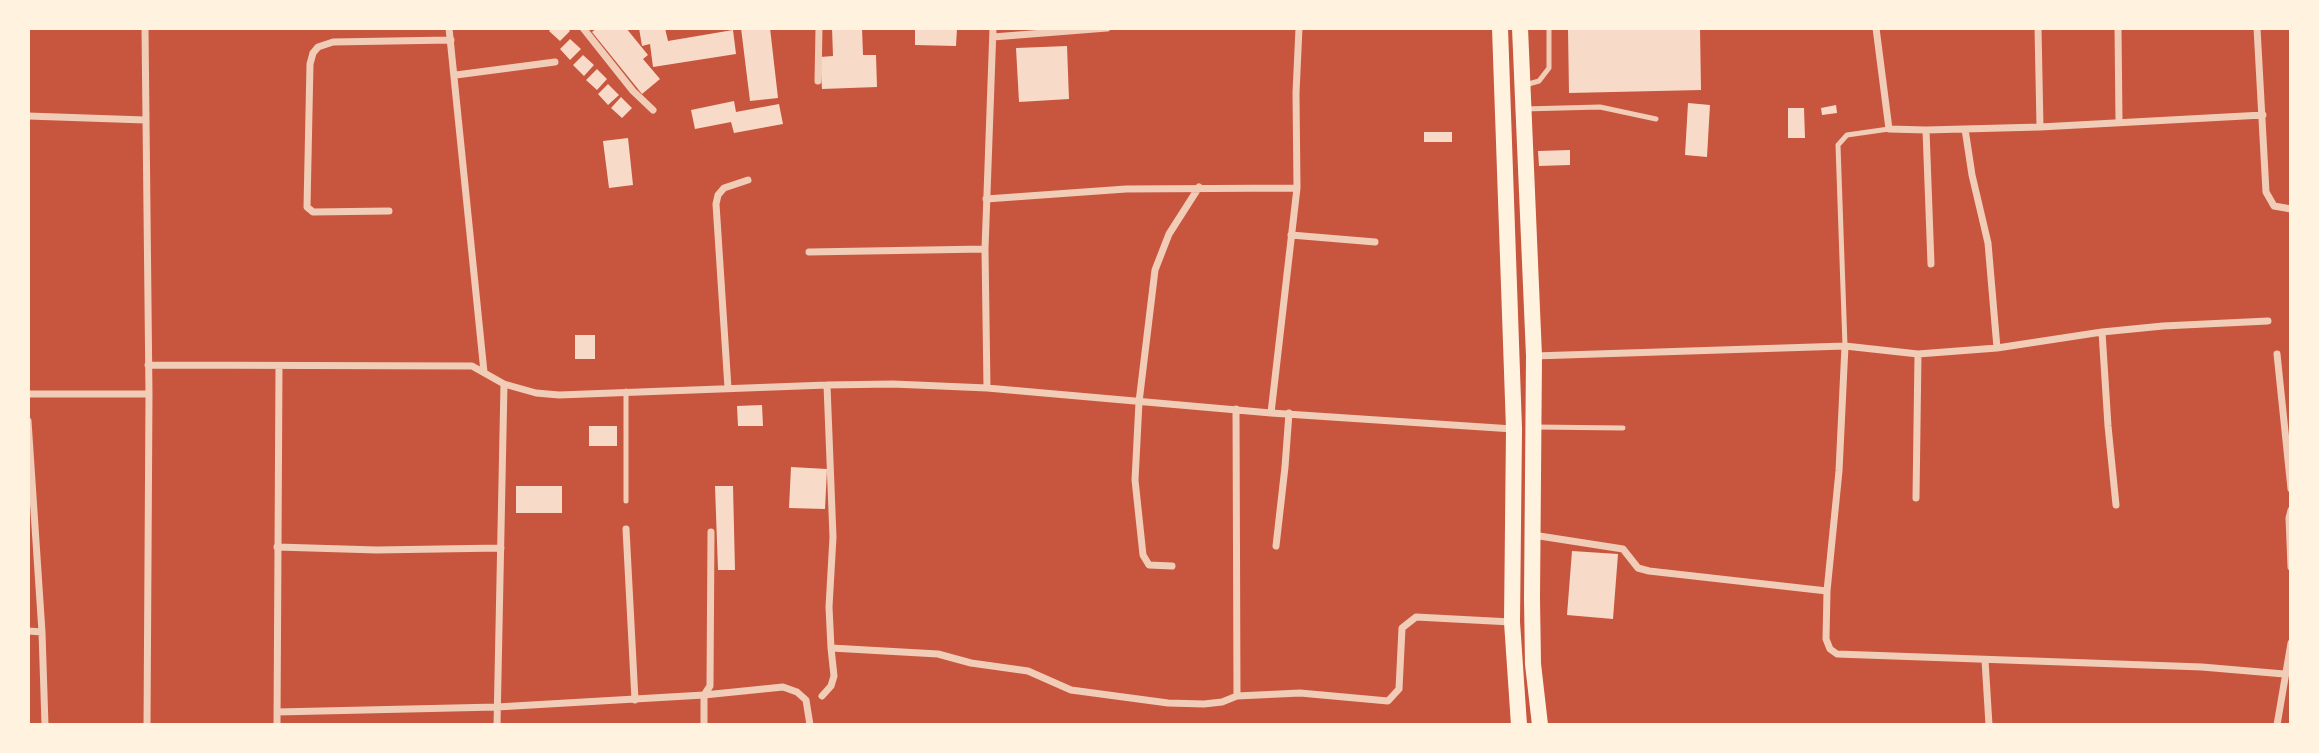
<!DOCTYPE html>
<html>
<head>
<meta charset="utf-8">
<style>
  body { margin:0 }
  #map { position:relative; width:2319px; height:753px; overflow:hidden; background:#c8553d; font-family:"Open Sans",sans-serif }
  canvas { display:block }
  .frame { position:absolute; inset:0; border:30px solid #fff3e0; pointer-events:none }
</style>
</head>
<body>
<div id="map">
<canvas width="2319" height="753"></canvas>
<div class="frame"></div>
</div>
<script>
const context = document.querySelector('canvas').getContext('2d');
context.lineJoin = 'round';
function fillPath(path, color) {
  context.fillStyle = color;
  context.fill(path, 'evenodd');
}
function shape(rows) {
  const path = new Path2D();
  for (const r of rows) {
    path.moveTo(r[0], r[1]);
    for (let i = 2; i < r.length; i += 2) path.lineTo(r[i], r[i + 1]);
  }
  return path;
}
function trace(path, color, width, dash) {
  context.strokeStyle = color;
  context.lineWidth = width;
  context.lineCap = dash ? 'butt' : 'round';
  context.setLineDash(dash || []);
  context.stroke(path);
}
fillPath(shape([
  [552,28,567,28,570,31,560,41,549,31],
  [597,28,626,28,648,55,643,59,660,79,642,94,592,32],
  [639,28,665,28,668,41,733,30,736,54,653,67,650,44,642,46],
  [741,28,770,28,778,98,750,101],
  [832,28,862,28,863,55,876,55,877,87,822,89,820,57,833,56],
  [915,28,957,28,956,46,915,45],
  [1700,28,1701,90,1569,93,1568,29],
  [570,39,581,49,570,60,560,49],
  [1067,46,1069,99,1019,102,1016,48],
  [583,55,594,65,584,76,573,65],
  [597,69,607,79,597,90,586,80],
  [608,84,619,95,608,105,598,94],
  [621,97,632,108,622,118,611,108],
  [734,101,736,112,779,104,783,124,734,133,731,122,695,129,691,110],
  [1688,103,1710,105,1707,157,1685,155],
  [1836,105,1837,113,1822,115,1821,108],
  [1788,108,1804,108,1805,138,1788,138],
  [1424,132,1452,132,1452,142,1424,142],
  [628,138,633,185,609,188,603,141],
  [1570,150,1570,165,1539,166,1538,151],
  [575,335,595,335,595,359,575,359],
  [762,405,763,426,738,426,737,406],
  [589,426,617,426,617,446,589,446],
  [791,467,827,469,825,509,789,508],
  [516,486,562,486,562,513,516,513],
  [715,486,733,486,735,570,718,570],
  [1572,551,1618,554,1613,619,1567,615]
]), '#f7dbc8');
trace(shape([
  [1525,85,1539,81,1549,68,1549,28],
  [1524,109,1600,107,1656,119],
  [1845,346,1838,145,1847,135,1889,129],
  [1535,427,1623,428],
  [626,501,626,391]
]), '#f1ccb7', 5);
trace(shape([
  [145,28,149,394,147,725],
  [449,28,484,372],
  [583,28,633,91,653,110],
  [1876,28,1889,129,1926,130,2040,127,2263,115],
  [2038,28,2040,127],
  [2118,28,2119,121],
  [2257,28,2266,192,2274,206,2291,209],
  [993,37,1107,28],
  [456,75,555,62],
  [818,81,819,28],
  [28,116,145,120],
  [1965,129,1972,175,1988,243,1997,348],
  [1926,130,1931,264],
  [986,199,1126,189,1297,188],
  [389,211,313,212,307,207,310,64,313,53,318,47,333,42,451,40],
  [1291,235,1375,242],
  [809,252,985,249],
  [2102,332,2108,426,2116,505],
  [1845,346,1839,471,1827,591,1826,639,1830,649,1837,654,2202,667,2284,674],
  [2277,354,2291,489],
  [1534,356,1845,346,1918,354,1997,348,2102,332,2163,326,2268,321],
  [148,365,472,366,504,384,536,393,559,395,827,385,893,384,987,388,1271,413,1513,429],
  [827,385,833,537,829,607,831,648,938,654,971,663,1028,671,1071,690,1168,703,1204,704,1222,702,1237,696,1300,693,1388,701,1399,689,1402,628,1416,617,1511,622],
  [728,388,716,204,718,195,724,188,748,180],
  [987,388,985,249,993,28],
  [28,394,149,394],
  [1236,409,1237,696],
  [1271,413,1297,188,1296,93,1299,28],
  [28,421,42,632,45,725],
  [1916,498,1918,354],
  [2291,510,2289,518,2291,567],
  [626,529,635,700],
  [1533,535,1623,549,1638,568,1649,571,1827,591],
  [1276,546,1285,467,1289,413],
  [277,547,377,550,501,548],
  [1172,566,1149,565,1143,555,1135,480,1139,402,1155,270,1169,234,1199,187],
  [28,631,42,632],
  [1985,660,1989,725],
  [822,696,831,686,834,676,831,648],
  [277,712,497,707,704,695,783,687,797,692,806,700,810,725],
  [277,725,279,367],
  [497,725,504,384],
  [704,725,704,695,710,686,711,532],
  [2277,725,2291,643]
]), '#f1ccb7', 7);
trace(shape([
  [1500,28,1514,429,1512,622,1519,725],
  [1520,28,1534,356,1532,598,1533,664,1540,725]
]), '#fff3e0', 16);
</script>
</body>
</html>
